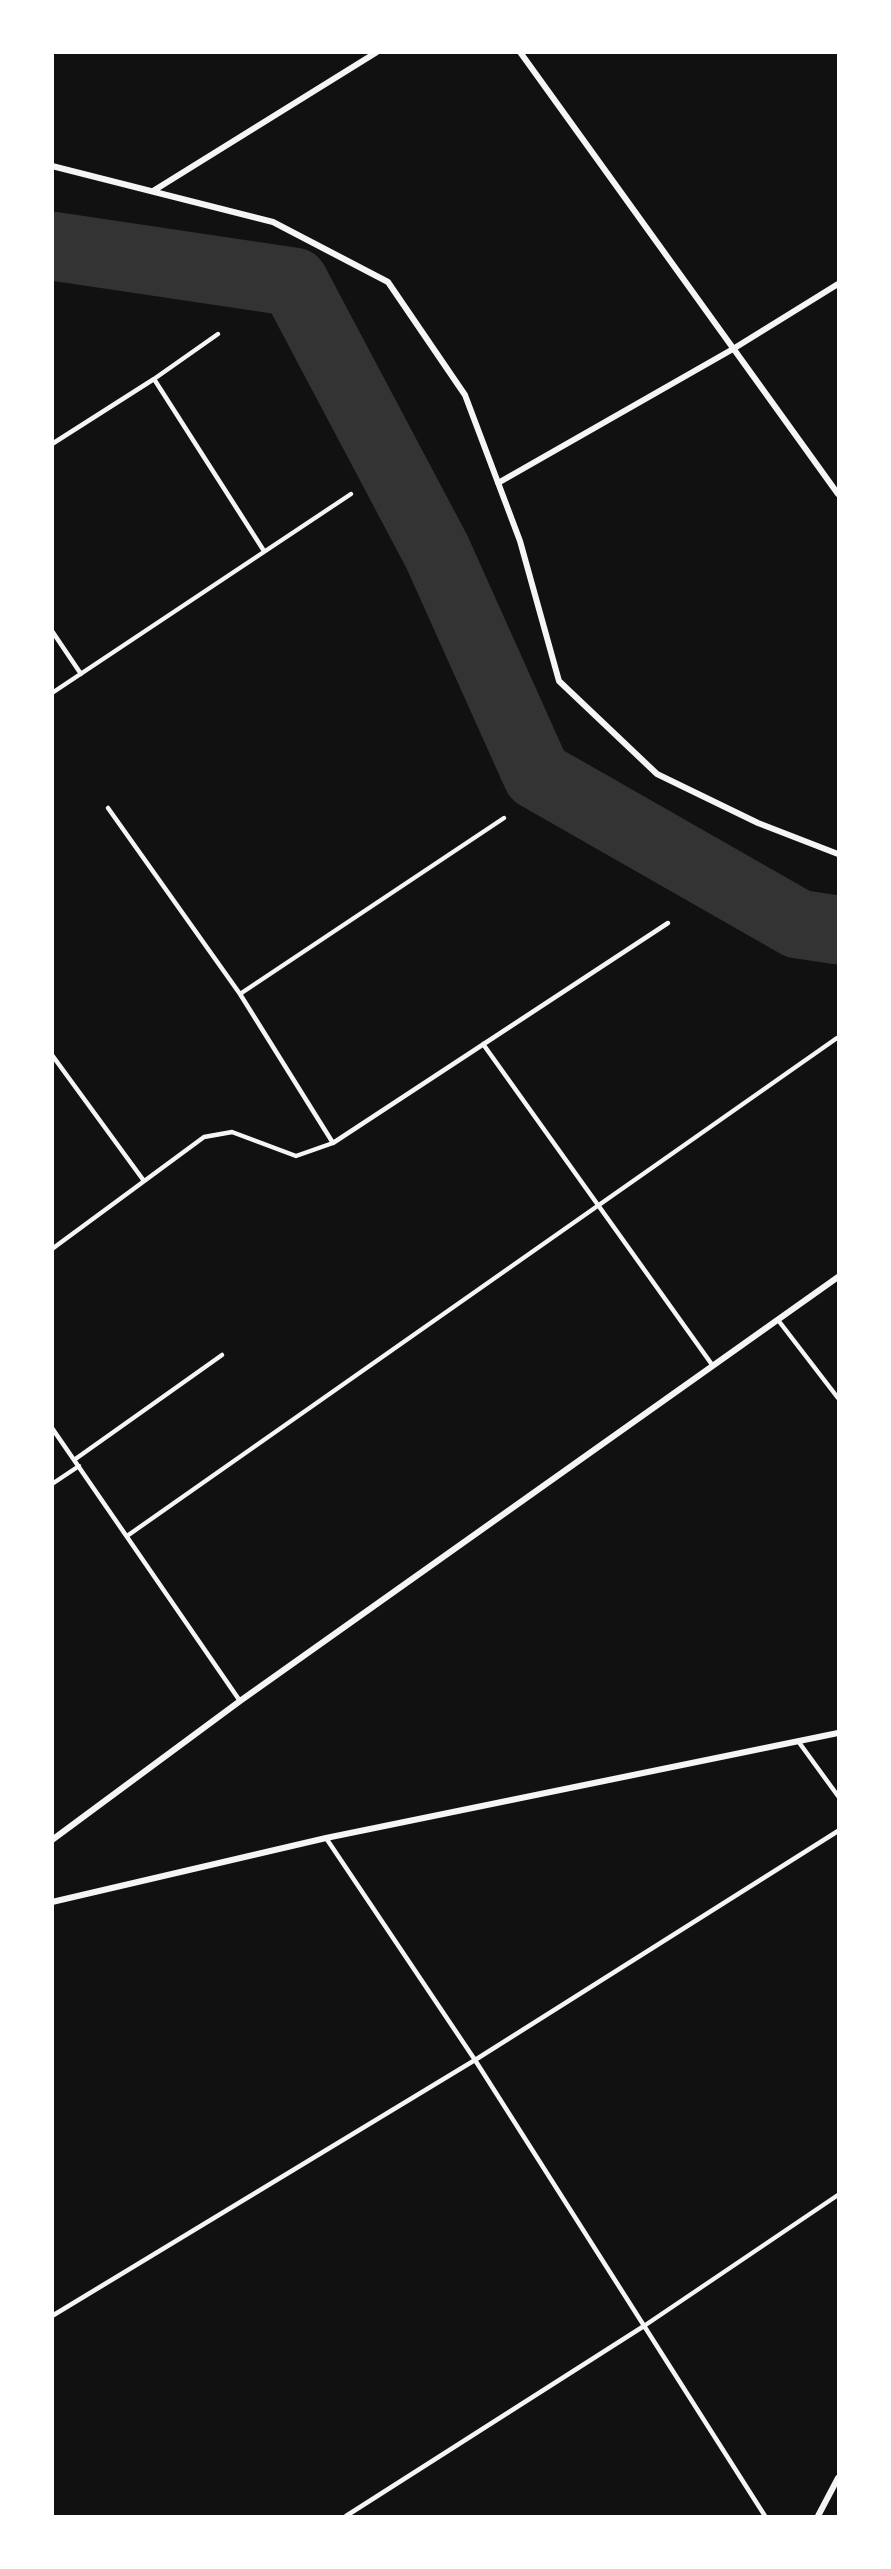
<!DOCTYPE html>
<html>
<head>
<meta charset="utf-8">
<style>
  body { margin:0 }
  #map { position:relative; width:891px; height:2569px; overflow:hidden; background:#111; font-family:"IBM Plex Sans",sans-serif }
  canvas { display:block }
  .frame { position:absolute; inset:0; border:54px solid #fff; pointer-events:none }
</style>
</head>
<body>
<div id="map">
<canvas width="891" height="2569"></canvas>
<div class="frame"></div>
</div>
<script>
const context = document.querySelector('canvas').getContext('2d');
context.lineJoin = 'round';
function shape(rows) {
  const path = new Path2D();
  for (const r of rows) {
    path.moveTo(r[0], r[1]);
    for (let i = 2; i < r.length; i += 2) path.lineTo(r[i], r[i + 1]);
  }
  return path;
}
function trace(path, color, width, dash) {
  context.strokeStyle = color;
  context.lineWidth = width;
  context.lineCap = dash ? 'butt' : 'round';
  context.setLineDash(dash || []);
  context.stroke(path);
}
trace(shape([
  [52,246,294,282,437,552,537,775,798,924,838,930]
]), '#333', 69);
trace(shape([
  [154,379,218,334],
  [52,444,154,379,264,551],
  [52,631,81,674],
  [52,693,351,494],
  [108,808,240,994,333,1143],
  [240,994,504,818],
  [483,1044,713,1366],
  [52,1055,144,1181],
  [52,1249,204,1137,232,1132,296,1156,333,1143,668,923],
  [778,1320,838,1398],
  [52,1428,240,1701],
  [74,1460,222,1355],
  [52,1484,79,1466],
  [127,1536,837,1038],
  [798,1741,838,1796],
  [326,1838,475,2060,765,2516],
  [52,2316,475,2060,838,1831],
  [346,2516,644,2326,838,2195]
]), '#f5f5f5', 4.5);
trace(shape([
  [520,52,838,494],
  [52,166,273,222,388,282,465,395,520,541,559,681,657,774,758,823,838,854],
  [153,191,377,52],
  [498,483,733,349,838,284],
  [52,1840,240,1701,838,1277],
  [52,1902,326,1838,838,1733],
  [818,2516,838,2478]
]), '#f5f5f5', 6);
</script>
</body>
</html>
